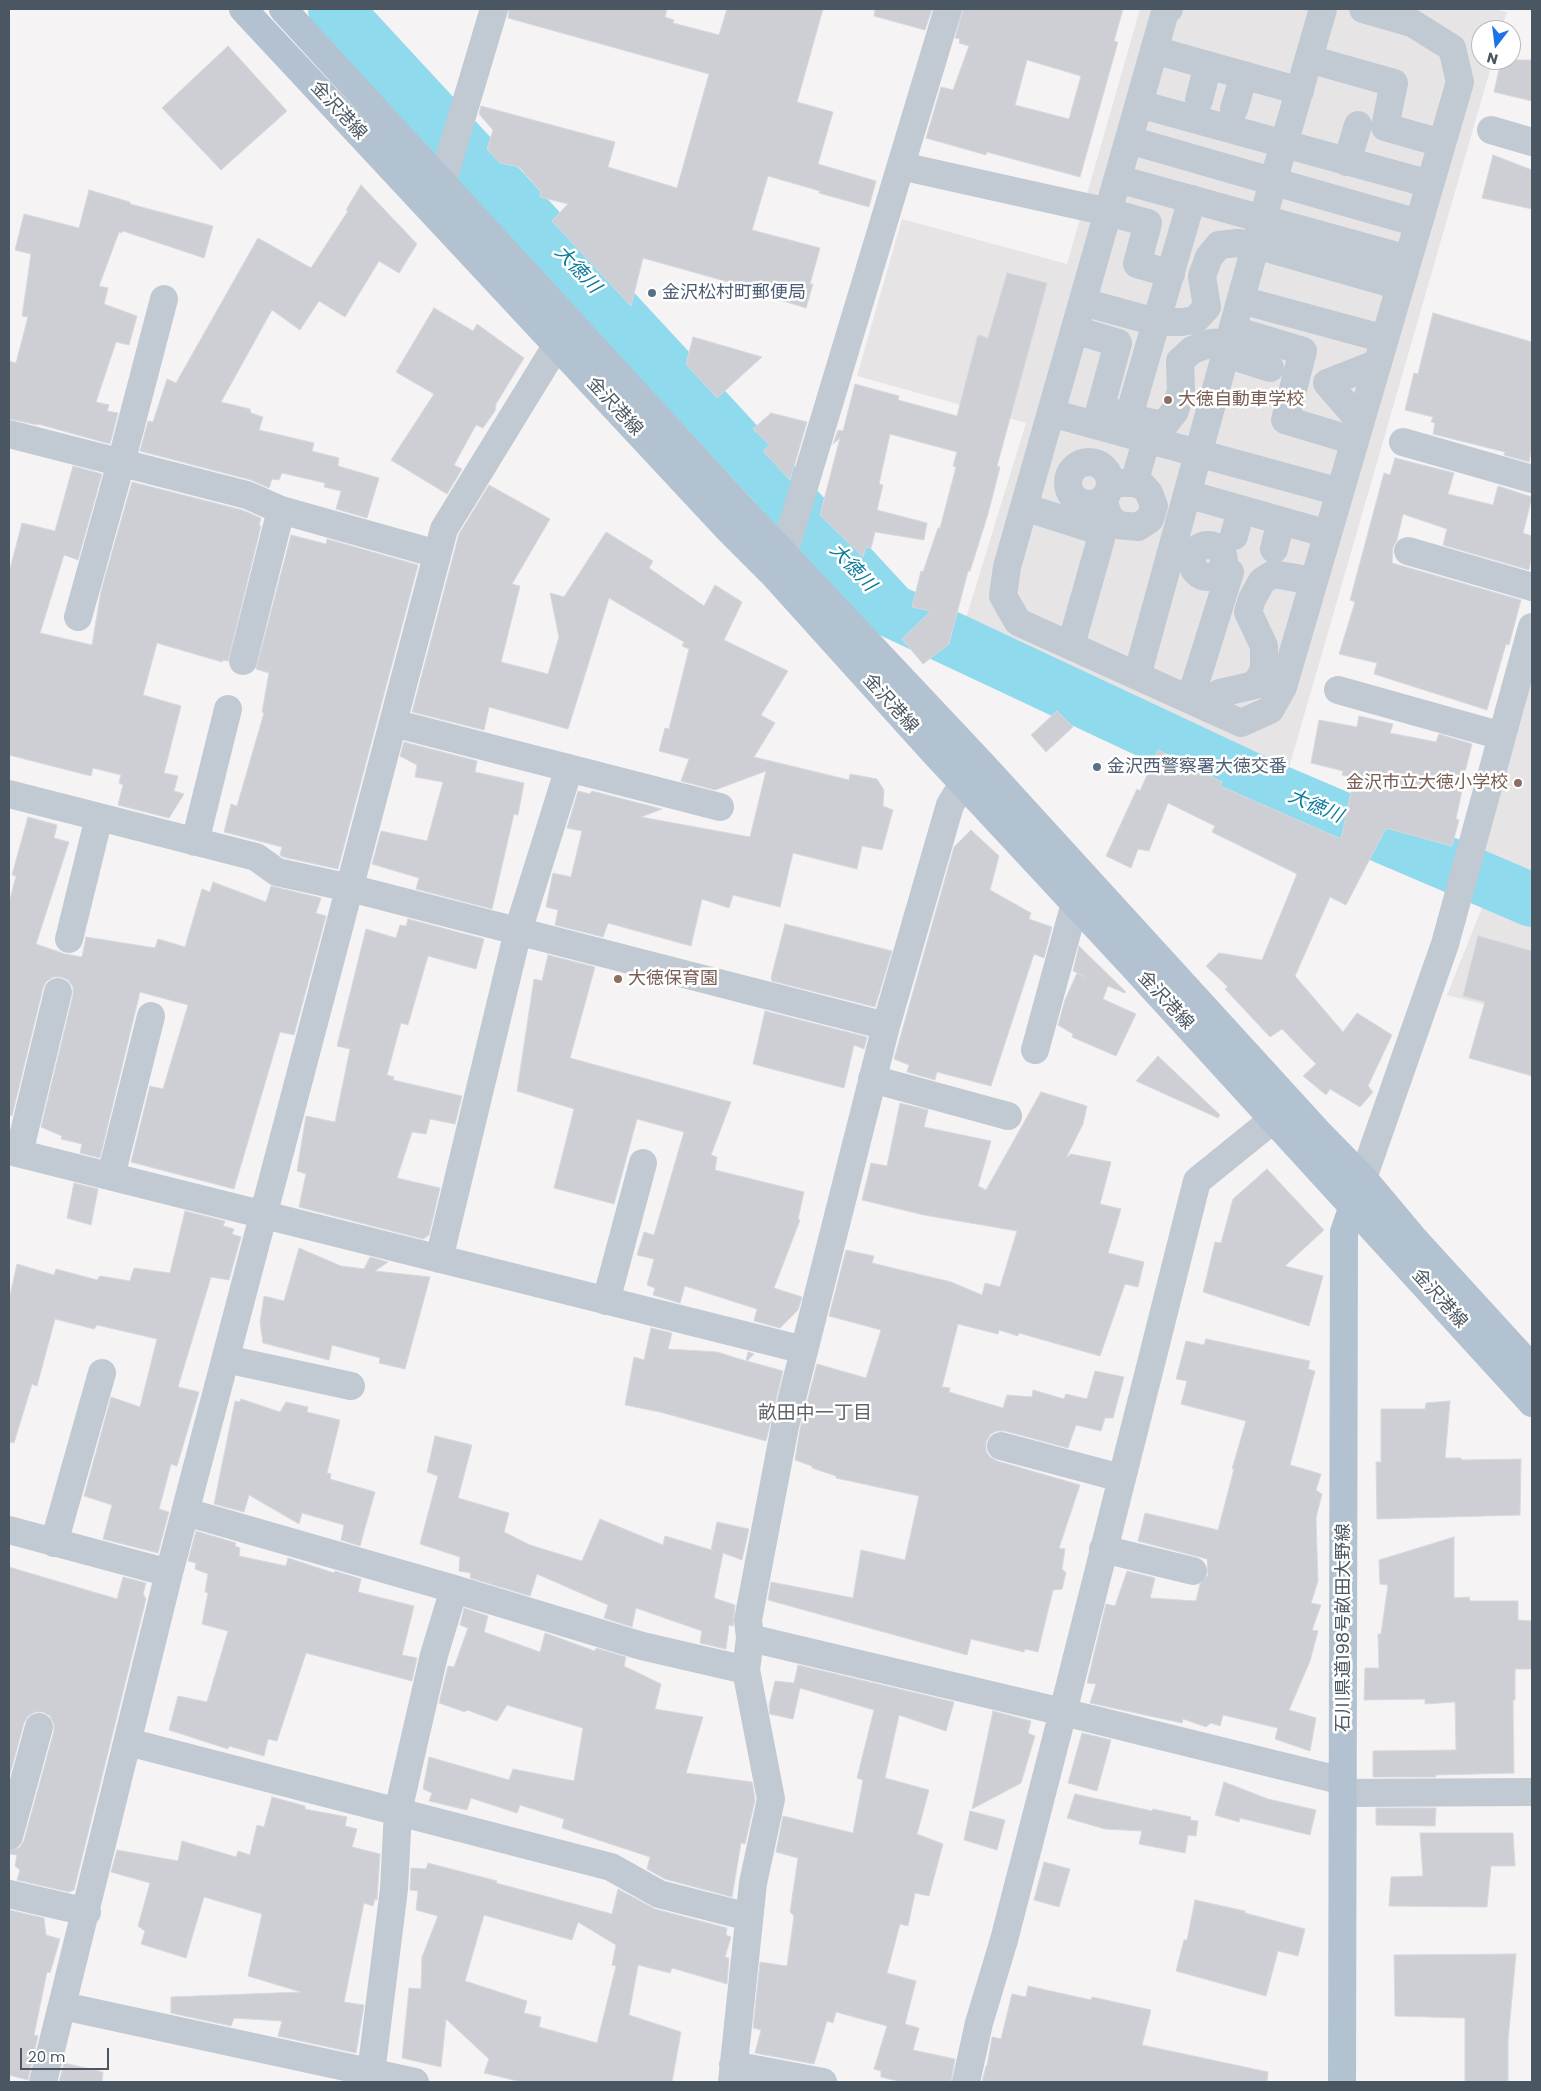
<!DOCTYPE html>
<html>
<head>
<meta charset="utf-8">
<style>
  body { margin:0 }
  #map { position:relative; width:1541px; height:2091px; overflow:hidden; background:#f5f3f3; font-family:Poppins,sans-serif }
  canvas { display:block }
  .frame { position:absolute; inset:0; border:10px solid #4a5661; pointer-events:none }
  .north { position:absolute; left:1471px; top:20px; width:50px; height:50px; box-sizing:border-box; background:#fff; border:1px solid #b7bbc0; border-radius:50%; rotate:195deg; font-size:14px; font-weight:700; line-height:20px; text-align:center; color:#4a5661 }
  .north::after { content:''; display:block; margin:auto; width:18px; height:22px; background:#1a73e8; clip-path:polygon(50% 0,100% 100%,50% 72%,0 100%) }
  .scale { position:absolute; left:20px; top:2048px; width:89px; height:22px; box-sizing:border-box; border:2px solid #4a5661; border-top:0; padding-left:6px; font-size:15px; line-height:18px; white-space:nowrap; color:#4a5661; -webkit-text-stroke:4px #fff; paint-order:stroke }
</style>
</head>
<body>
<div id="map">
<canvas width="1541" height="2091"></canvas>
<div class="frame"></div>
<div class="north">N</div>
<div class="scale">20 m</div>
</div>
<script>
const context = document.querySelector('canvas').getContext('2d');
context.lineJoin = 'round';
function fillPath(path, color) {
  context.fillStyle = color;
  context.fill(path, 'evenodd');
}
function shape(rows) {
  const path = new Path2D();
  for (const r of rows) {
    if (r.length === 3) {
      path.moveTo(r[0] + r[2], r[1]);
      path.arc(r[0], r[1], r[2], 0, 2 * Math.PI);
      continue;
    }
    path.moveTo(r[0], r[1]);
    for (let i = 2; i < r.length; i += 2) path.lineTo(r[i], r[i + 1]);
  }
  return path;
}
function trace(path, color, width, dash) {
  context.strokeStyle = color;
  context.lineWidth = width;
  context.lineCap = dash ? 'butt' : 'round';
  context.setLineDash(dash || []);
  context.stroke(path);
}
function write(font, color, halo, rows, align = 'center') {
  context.font = font + ' Poppins,"Noto Sans JP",sans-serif';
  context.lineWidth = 5;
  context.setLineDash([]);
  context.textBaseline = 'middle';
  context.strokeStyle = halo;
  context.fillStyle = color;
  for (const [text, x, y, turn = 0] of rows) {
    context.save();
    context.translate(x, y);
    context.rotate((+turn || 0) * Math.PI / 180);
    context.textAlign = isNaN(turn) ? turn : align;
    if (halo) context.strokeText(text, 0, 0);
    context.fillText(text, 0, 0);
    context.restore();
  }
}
fillPath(shape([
  [1140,9,1494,9,1507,12,1501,30,1481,30,1481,60,1493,60,1286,778,963,628,1026,423,857,376,902,219,1067,264],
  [1532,678,1532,1017,1447,995,1487,895,1474,889]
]), '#e6e4e5');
trace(shape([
  [335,9,892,611,1265,786,1532,900]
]), '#90daee', 54);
const building = shape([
  [509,9,667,9,665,17,674,20,673,23,719,35,727,9,823,9,797,102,833,112,818,164,876,181,869,207,819,193,820,191,768,176,752,230,820,248,810,284,813,284,806,308,764,295,764,292,643,258,631,306,552,221,568,204,540,197,541,192,519,167,500,163,487,149,493,130,479,114,481,106,615,142,608,167,677,188,709,74,508,18,509,9],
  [875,9,932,9,925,30,874,16,875,9],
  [963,9,1123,9,1114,41,1118,42,1080,177,987,152,986,155,926,138,941,87,953,90,969,46,959,43,960,39,955,38,963,9],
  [1027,60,1081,76,1069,119,1015,105,1027,60],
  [228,46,287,111,221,170,162,108,228,46],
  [1501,60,1532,60,1532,101,1494,92,1501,60],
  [1493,155,1532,170,1532,209,1482,198,1493,155],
  [361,185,417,244,399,273,379,261,345,317,319,301,300,330,272,310,221,402,250,409,251,413,263,417,259,430,314,443,312,451,339,458,338,466,379,478,367,518,336,509,341,491,324,487,325,483,282,473,279,480,272,479,269,488,251,480,140,451,148,421,153,422,167,379,176,383,258,238,311,268,348,211,346,210,361,185],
  [89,190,130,202,130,204,213,226,204,258,123,231,122,233,119,232,99,286,108,288,104,304,137,316,129,345,116,342,96,402,109,405,107,411,118,413,110,444,38,424,38,425,9,419,9,361,16,363,28,317,22,316,31,254,15,250,24,214,79,228,89,190],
  [1007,273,1047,283,997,466,1000,467,988,514,970,571,968,571,949,644,923,664,902,639,931,611,912,607,921,571,923,572,938,528,940,528,956,467,953,466,957,452,890,434,879,484,883,485,877,510,927,523,924,540,875,532,871,548,866,547,863,557,820,515,840,438,833,444,838,430,843,431,855,384,899,396,898,400,957,416,978,335,988,338,1007,273],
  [434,308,473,331,477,324,524,358,496,404,495,411,483,428,476,425,454,465,462,469,447,494,391,460,434,394,396,372,434,308],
  [1433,313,1532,342,1532,447,1529,462,1504,455,1505,452,1433,434,1435,423,1431,422,1433,417,1405,410,1414,373,1418,374,1433,313],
  [693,337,762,357,717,398,686,364,693,337],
  [771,413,807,422,790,480,763,451,770,445,753,429,771,413],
  [1395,458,1454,473,1448,494,1493,505,1498,486,1532,497,1523,533,1532,536,1532,556,1529,570,1443,545,1447,529,1403,514,1397,540,1393,547,1392,563,1521,600,1509,645,1506,644,1487,710,1374,674,1377,663,1339,654,1355,602,1350,600,1384,473,1390,475,1395,458],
  [73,466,102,474,78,560,64,555,40,633,92,645,101,591,132,482,242,510,261,518,259,526,261,526,228,661,223,660,222,662,157,643,143,695,181,706,164,773,178,776,174,791,184,794,169,818,118,805,123,785,119,783,121,775,93,768,91,776,9,755,9,573,22,523,55,531,73,466],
  [489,485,550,519,512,584,520,586,501,662,548,674,559,637,550,593,564,597,606,532,653,561,649,568,704,606,715,585,742,602,724,640,788,671,761,715,775,723,754,757,849,780,850,774,877,779,884,790,883,806,893,810,882,850,862,846,857,869,793,853,780,907,733,895,729,908,702,899,691,946,608,923,603,937,555,925,558,910,546,907,553,873,571,877,582,831,567,828,578,791,590,794,592,791,662,809,641,817,750,837,766,771,715,790,681,781,689,759,659,751,665,728,669,729,689,649,682,646,684,642,609,598,568,729,489,707,484,730,412,712,459,534,489,485],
  [291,535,326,544,327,539,418,565,338,869,283,857,280,855,282,847,224,832,231,804,237,806,264,713,262,712,269,673,256,669,291,535],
  [1057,711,1073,727,1046,752,1031,735,1057,711],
  [1359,716,1393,724,1390,733,1436,742,1439,734,1472,744,1462,784,1463,786,1456,819,1459,820,1452,846,1386,828,1346,905,1330,897,1295,976,1343,1032,1357,1013,1392,1035,1368,1086,1373,1092,1360,1107,1330,1089,1326,1095,1303,1076,1316,1064,1282,1029,1270,1037,1225,989,1228,987,1206,966,1219,953,1262,960,1297,874,1212,832,1215,826,1168,803,1149,851,1138,849,1131,868,1106,856,1137,789,1140,791,1158,750,1222,782,1220,786,1341,839,1354,778,1342,775,1343,771,1311,763,1319,720,1357,727,1359,716],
  [404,742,477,761,475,772,524,783,518,815,514,814,492,909,416,889,419,878,372,864,381,831,427,841,443,782,415,777,417,765,400,756,404,742],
  [28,817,57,825,54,838,69,842,36,944,65,954,82,957,86,937,155,948,158,939,185,947,202,889,210,892,213,882,266,902,271,886,321,898,316,913,326,916,294,1035,280,1032,234,1189,131,1162,150,1086,163,1089,188,1005,140,992,100,1158,80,1153,82,1144,61,1139,62,1136,41,1127,73,995,73,987,68,980,61,977,53,977,46,982,43,988,12,1116,9,1115,9,903,16,876,12,875,28,817],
  [971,830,999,856,990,890,1031,913,1029,919,1052,927,1044,958,1034,954,991,1086,937,1072,935,1080,907,1072,909,1065,894,1059,954,847,971,830],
  [408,919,484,939,476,969,428,956,408,1025,401,1023,387,1075,394,1077,393,1080,462,1096,455,1124,430,1119,426,1134,412,1132,397,1178,440,1188,429,1235,423,1239,299,1207,306,1174,297,1171,306,1116,335,1122,350,1049,337,1046,366,929,396,938,400,925,406,926,408,919],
  [785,924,892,951,875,1007,772,981,771,978,785,924],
  [1478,936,1532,951,1532,1076,1469,1058,1485,1002,1463,996,1478,936],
  [1079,946,1126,992,1125,993,1108,986,1103,999,1136,1014,1116,1056,1072,1037,1073,1034,1058,1025,1065,1000,1077,973,1086,977,1073,971,1079,946],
  [548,955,595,967,570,1058,731,1102,711,1155,717,1157,715,1170,804,1192,798,1219,800,1220,774,1288,802,1297,798,1310,780,1328,754,1321,757,1309,685,1286,680,1303,653,1295,655,1288,647,1285,654,1259,637,1255,644,1232,654,1235,684,1132,637,1119,614,1204,554,1188,574,1109,517,1091,534,979,542,981,548,955],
  [765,1011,867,1037,864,1049,854,1045,844,1088,753,1064,765,1011],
  [1158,1056,1220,1115,1218,1118,1136,1081,1158,1056],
  [1041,1092,1087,1106,1083,1124,1066,1158,1071,1154,1111,1162,1100,1204,1121,1209,1108,1253,1144,1262,1138,1287,1125,1284,1100,1356,1019,1333,1018,1336,999,1330,998,1334,958,1324,942,1387,950,1388,949,1392,1003,1408,1007,1395,1032,1397,1033,1390,1064,1399,1066,1394,1087,1399,1095,1371,1124,1377,1113,1418,1105,1418,1101,1431,1076,1425,1068,1448,1005,1431,996,1431,990,1435,986,1442,986,1451,990,1457,997,1461,1080,1485,1059,1548,1065,1549,1062,1569,1066,1573,1062,1589,1053,1590,1038,1652,1025,1649,1024,1652,971,1639,967,1655,768,1600,771,1582,853,1598,861,1550,905,1560,919,1496,836,1478,836,1476,812,1468,812,1466,795,1460,800,1429,817,1364,866,1378,881,1330,829,1316,846,1250,874,1256,872,1263,951,1282,982,1295,985,1283,1000,1287,1017,1231,924,1215,862,1200,871,1163,887,1166,900,1103,928,1110,924,1127,991,1141,978,1186,986,1190,1041,1092],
  [1267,1169,1324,1230,1285,1266,1323,1276,1309,1326,1203,1292,1215,1242,1221,1243,1233,1199,1267,1169],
  [74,1183,98,1189,91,1225,67,1218,74,1183],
  [185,1211,225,1221,223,1226,234,1229,232,1234,241,1237,229,1280,211,1277,178,1387,199,1392,177,1466,171,1464,159,1509,169,1512,158,1553,103,1539,112,1505,84,1496,111,1397,140,1407,157,1339,97,1325,94,1329,55,1319,37,1386,32,1384,14,1443,9,1442,9,1300,17,1264,54,1275,56,1269,97,1280,100,1276,130,1281,134,1268,170,1273,185,1211],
  [299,1248,341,1266,364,1269,370,1257,388,1262,375,1271,430,1277,405,1369,379,1363,380,1358,332,1345,329,1360,263,1343,260,1322,264,1296,284,1301,299,1248],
  [651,1328,672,1333,668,1349,717,1352,746,1361,748,1352,754,1354,747,1361,783,1371,766,1441,660,1412,625,1405,634,1357,644,1360,651,1328],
  [1206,1339,1310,1361,1308,1369,1315,1371,1290,1465,1321,1474,1316,1490,1322,1494,1316,1518,1318,1581,1311,1603,1321,1605,1312,1630,1318,1631,1310,1661,1289,1710,1316,1718,1310,1751,1275,1739,1278,1728,1223,1715,1220,1726,1211,1723,1206,1727,1183,1719,1182,1723,1090,1703,1096,1684,1087,1683,1106,1604,1115,1606,1127,1571,1155,1578,1150,1598,1196,1601,1200,1584,1208,1575,1207,1559,1138,1541,1145,1513,1218,1530,1234,1469,1232,1469,1246,1421,1181,1404,1187,1381,1176,1379,1186,1341,1204,1345,1206,1339],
  [241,1399,280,1412,286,1402,308,1407,307,1412,340,1420,327,1473,331,1474,330,1479,375,1492,360,1546,341,1540,344,1525,302,1513,299,1524,249,1495,244,1512,214,1504,235,1401,240,1402,241,1399],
  [1450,1401,1445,1458,1461,1458,1461,1460,1521,1459,1520,1515,1377,1519,1376,1462,1381,1462,1381,1409,1425,1409,1426,1403,1450,1401],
  [435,1436,472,1445,458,1498,509,1513,504,1532,530,1545,582,1561,600,1519,663,1545,665,1536,715,1551,711,1550,717,1522,749,1529,742,1560,723,1553,714,1598,735,1605,733,1626,729,1625,726,1649,700,1643,702,1631,636,1608,632,1627,604,1618,608,1605,537,1574,530,1596,470,1578,471,1573,459,1571,460,1557,420,1544,438,1476,427,1472,435,1436],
  [196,1531,236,1543,235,1546,240,1548,239,1556,286,1566,288,1558,334,1573,335,1571,361,1579,358,1592,414,1606,402,1655,417,1658,412,1681,306,1653,277,1741,268,1739,264,1756,229,1746,228,1749,169,1730,178,1696,207,1702,228,1631,202,1624,208,1593,205,1592,208,1574,195,1569,196,1563,188,1561,196,1531],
  [1454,1537,1454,1598,1469,1597,1470,1601,1518,1601,1518,1620,1532,1621,1532,1669,1515,1669,1515,1700,1513,1700,1514,1773,1436,1775,1436,1777,1373,1777,1373,1751,1456,1750,1455,1702,1425,1704,1425,1699,1364,1700,1365,1668,1379,1668,1378,1634,1381,1634,1388,1585,1380,1584,1379,1560,1454,1537],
  [9,1567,117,1599,123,1577,146,1583,143,1594,146,1599,74,1890,69,1892,17,1880,20,1870,15,1866,17,1855,9,1854,9,1851,20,1847,24,1840,54,1731,54,1724,50,1716,43,1712,35,1712,28,1716,24,1723,9,1778,9,1567],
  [464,1608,488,1616,484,1632,540,1652,545,1633,595,1651,596,1648,626,1657,624,1666,661,1684,655,1709,703,1717,686,1773,752,1782,753,1787,755,1800,745,1844,741,1843,732,1897,665,1879,647,1869,650,1857,562,1828,564,1819,520,1805,517,1813,471,1798,467,1810,429,1801,432,1793,423,1789,429,1757,509,1780,513,1769,574,1781,583,1728,507,1705,497,1721,467,1710,465,1712,439,1703,448,1666,454,1667,468,1628,460,1625,464,1608],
  [798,1665,954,1702,946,1731,899,1715,885,1778,929,1790,917,1834,943,1844,929,1896,915,1893,908,1926,900,1924,887,1973,916,1981,905,2024,919,2028,913,2050,955,2059,951,2082,901,2082,881,2077,881,2071,874,2069,887,2026,836,2012,833,2023,827,2021,814,2064,755,2053,761,2030,753,2028,760,1962,787,1966,794,1916,790,1912,798,1858,776,1852,783,1816,853,1833,863,1780,857,1778,874,1710,800,1688,793,1719,770,1714,769,1706,775,1681,794,1683,798,1665],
  [993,1711,1031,1721,1028,1733,1035,1736,1021,1783,972,1809,993,1711],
  [1082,1733,1111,1740,1097,1791,1068,1783,1082,1733],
  [1224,1782,1268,1799,1316,1810,1310,1835,1240,1818,1239,1822,1215,1815,1224,1782],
  [1075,1794,1152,1811,1153,1809,1191,1817,1190,1820,1198,1821,1196,1836,1188,1835,1185,1853,1139,1844,1142,1831,1105,1829,1067,1818,1075,1794],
  [272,1797,305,1806,305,1809,347,1817,345,1826,357,1829,352,1847,380,1854,377,1900,375,1899,373,1906,364,1903,344,2002,364,2005,356,2053,278,2036,282,2021,234,2018,231,2026,171,2013,171,1997,301,1992,248,1976,262,1914,204,1897,186,1958,141,1944,145,1931,138,1926,150,1883,111,1872,117,1850,178,1861,182,1841,236,1857,238,1851,250,1855,257,1825,264,1827,272,1797],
  [1376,1808,1436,1808,1435,1826,1376,1825,1376,1808],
  [970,1811,1005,1820,997,1850,964,1840,970,1811],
  [1420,1833,1513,1833,1515,1866,1491,1866,1487,1907,1389,1906,1391,1877,1423,1876,1420,1833],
  [1044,1862,1070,1869,1059,1907,1034,1900,1044,1862],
  [428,1863,497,1881,496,1883,612,1914,618,1889,655,1909,727,1928,726,1935,731,1937,725,1957,729,1958,727,1984,672,1968,670,1973,638,1965,629,2015,681,2032,672,2082,522,2082,484,2073,489,2059,446,2019,441,2067,402,2058,409,1988,421,1989,422,1957,438,1916,416,1910,418,1891,410,1890,411,1868,426,1869,428,1863],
  [484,1915,572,1940,578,1922,616,1945,612,1965,616,1966,597,2043,539,2027,541,2017,524,2013,527,2001,465,1981,484,1915],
  [1195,1900,1245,1911,1245,1913,1305,1929,1298,1956,1278,1951,1266,1996,1176,1971,1184,1940,1187,1940,1195,1900],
  [9,1910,44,1918,46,1935,60,1939,50,1973,47,1972,34,2035,38,2036,28,2080,9,2075,9,1910],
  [1516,1954,1508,2041,1508,2082,1465,2082,1465,2018,1395,2016,1394,1955,1516,1954],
  [1028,1986,1091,2000,1092,1997,1151,2010,1142,2045,1268,2072,1267,2082,982,2082,986,2066,987,2066,992,2037,1001,2039,1012,1994,1026,1997,1028,1986],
  [64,2063,103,2072,102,2082,59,2082,64,2063]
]);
fillPath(building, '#cdcfd5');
trace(building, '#d7d9de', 1);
trace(shape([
  [1169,9,1165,12,1024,507,1007,567,1003,596,1018,622,1241,723,1270,710,1283,687,1460,82,1452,48,1412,23,1363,9],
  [1154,50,1300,91],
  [1309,59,1394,83,1385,127,1441,143],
  [1199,100,1208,65],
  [1139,104,1430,184],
  [1234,109,1244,75],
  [1491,130,1532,142],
  [1129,140,1418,223],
  [1347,162,1358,125],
  [901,166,1108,212,1148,223,1137,264,1171,274],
  [1118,179,1408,259],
  [436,203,494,9],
  [1241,300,1385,339],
  [1083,302,1156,322,1182,322,1195,320,1207,307,1202,276,1209,257,1219,245,1238,243,1256,245,1400,286],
  [1075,330,1118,343,1100,409,1148,422,1164,425,1175,411,1181,390,1180,361,1192,350,1211,343,1229,342],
  [1233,330,1303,351,1285,420,1355,441],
  [1226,354,1270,368],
  [1051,413,1340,492],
  [1360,421,1327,383,1378,363],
  [1124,433,1192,199],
  [9,434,247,495,281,510,437,554],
  [1403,442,1532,479],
  [1089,483,21],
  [1134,483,1143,452],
  [1187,494,1328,534],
  [1103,499,1108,515,1117,525,1138,527,1150,519,1154,506,1149,493,1143,486,1134,483,1117,483,1110,487],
  [1024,507,1099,531,1101,539,1071,645],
  [1234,536,1241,510],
  [1208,561,16],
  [1274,549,1281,521],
  [1408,551,1532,587],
  [774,574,787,543,948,9],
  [78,617,121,463,164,299],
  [243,661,281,510],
  [1137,676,1273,182,1323,9],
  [1338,690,1502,736],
  [1190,700,1230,572,1222,569],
  [1209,709,1220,693,1255,685,1264,670,1264,646,1248,612,1252,599,1262,581,1273,574,1314,581],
  [393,723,720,807],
  [9,794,256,857,277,872,350,888,886,1026,950,805,964,782,980,768],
  [195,842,228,709],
  [69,939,99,817],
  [1035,1050,1075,903,1091,890],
  [872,1079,1008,1116],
  [9,1151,804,1350],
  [19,1153,58,992],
  [111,1176,151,1016],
  [1363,1178,1445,944,1532,627],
  [439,1259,518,931,569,768],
  [606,1301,643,1163],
  [226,1359,351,1386],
  [1001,1446,1121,1478],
  [186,1512,454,1589,642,1646,746,1670],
  [9,1530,169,1573],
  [54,1543,102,1373],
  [1103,1549,1193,1571],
  [750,1638,1063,1712,1343,1781],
  [128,1742,611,1867,659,1894,749,1917],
  [1343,1793,1532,1792],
  [9,1836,39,1727],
  [9,1894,87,1912],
  [63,2006,415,2082],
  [733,2065,823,2082],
  [43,2082,169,1573,444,529,569,325],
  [367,2082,371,2073,394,1889,398,1811,434,1655,454,1589],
  [732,2082,753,1883,771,1799,746,1670,750,1638,748,1620,785,1426,886,1026],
  [966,2082,979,2023,1004,1940,1063,1712,1197,1181,1291,1105]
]), '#c1cad2', 28);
trace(shape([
  [243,9,726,527,774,575,931,749,1130,963,1532,1403],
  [283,9,740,507,983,765,1318,1132,1363,1178,1415,1240,1532,1368],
  [1342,2082,1344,1232,1358,1191]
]), '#b3c2d1', 28);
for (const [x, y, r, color] of [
  [652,293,5,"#5c6f8a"],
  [1168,400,5,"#8d6e63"],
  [1097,767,5,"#5c6f8a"],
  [1518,783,5,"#8d6e63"],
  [618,979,5,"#8d6e63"]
]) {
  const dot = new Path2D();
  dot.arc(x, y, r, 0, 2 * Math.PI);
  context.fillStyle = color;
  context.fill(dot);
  trace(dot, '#fff', 2);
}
write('18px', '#4a5661', '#fff', [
  ["金沢港線",338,111,47],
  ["金沢港線",614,407,47],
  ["金沢港線",890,704,48],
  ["金沢港線",1165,1001,47],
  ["金沢港線",1439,1299,48],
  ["石川県道198号畝田大野線",1344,1628,-90]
]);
write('18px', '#4e5e75', '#fff', [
  ["金沢松村町郵便局",662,293],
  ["金沢西警察署大徳交番",1107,767]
], 'left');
write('18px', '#785e54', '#fff', [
  ["大徳自動車学校",1178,400],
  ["金沢市立大徳小学校",1508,783,"right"],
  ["大徳保育園",628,979]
], 'left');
write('italic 19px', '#0c7c9b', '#fff', [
  ["大徳川",577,270,47],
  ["大徳川",852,568,47],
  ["大徳川",1315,807,23]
]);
write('19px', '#5f6368', '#fff', [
  ["畝田中一丁目",815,1414]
]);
</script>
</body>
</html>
